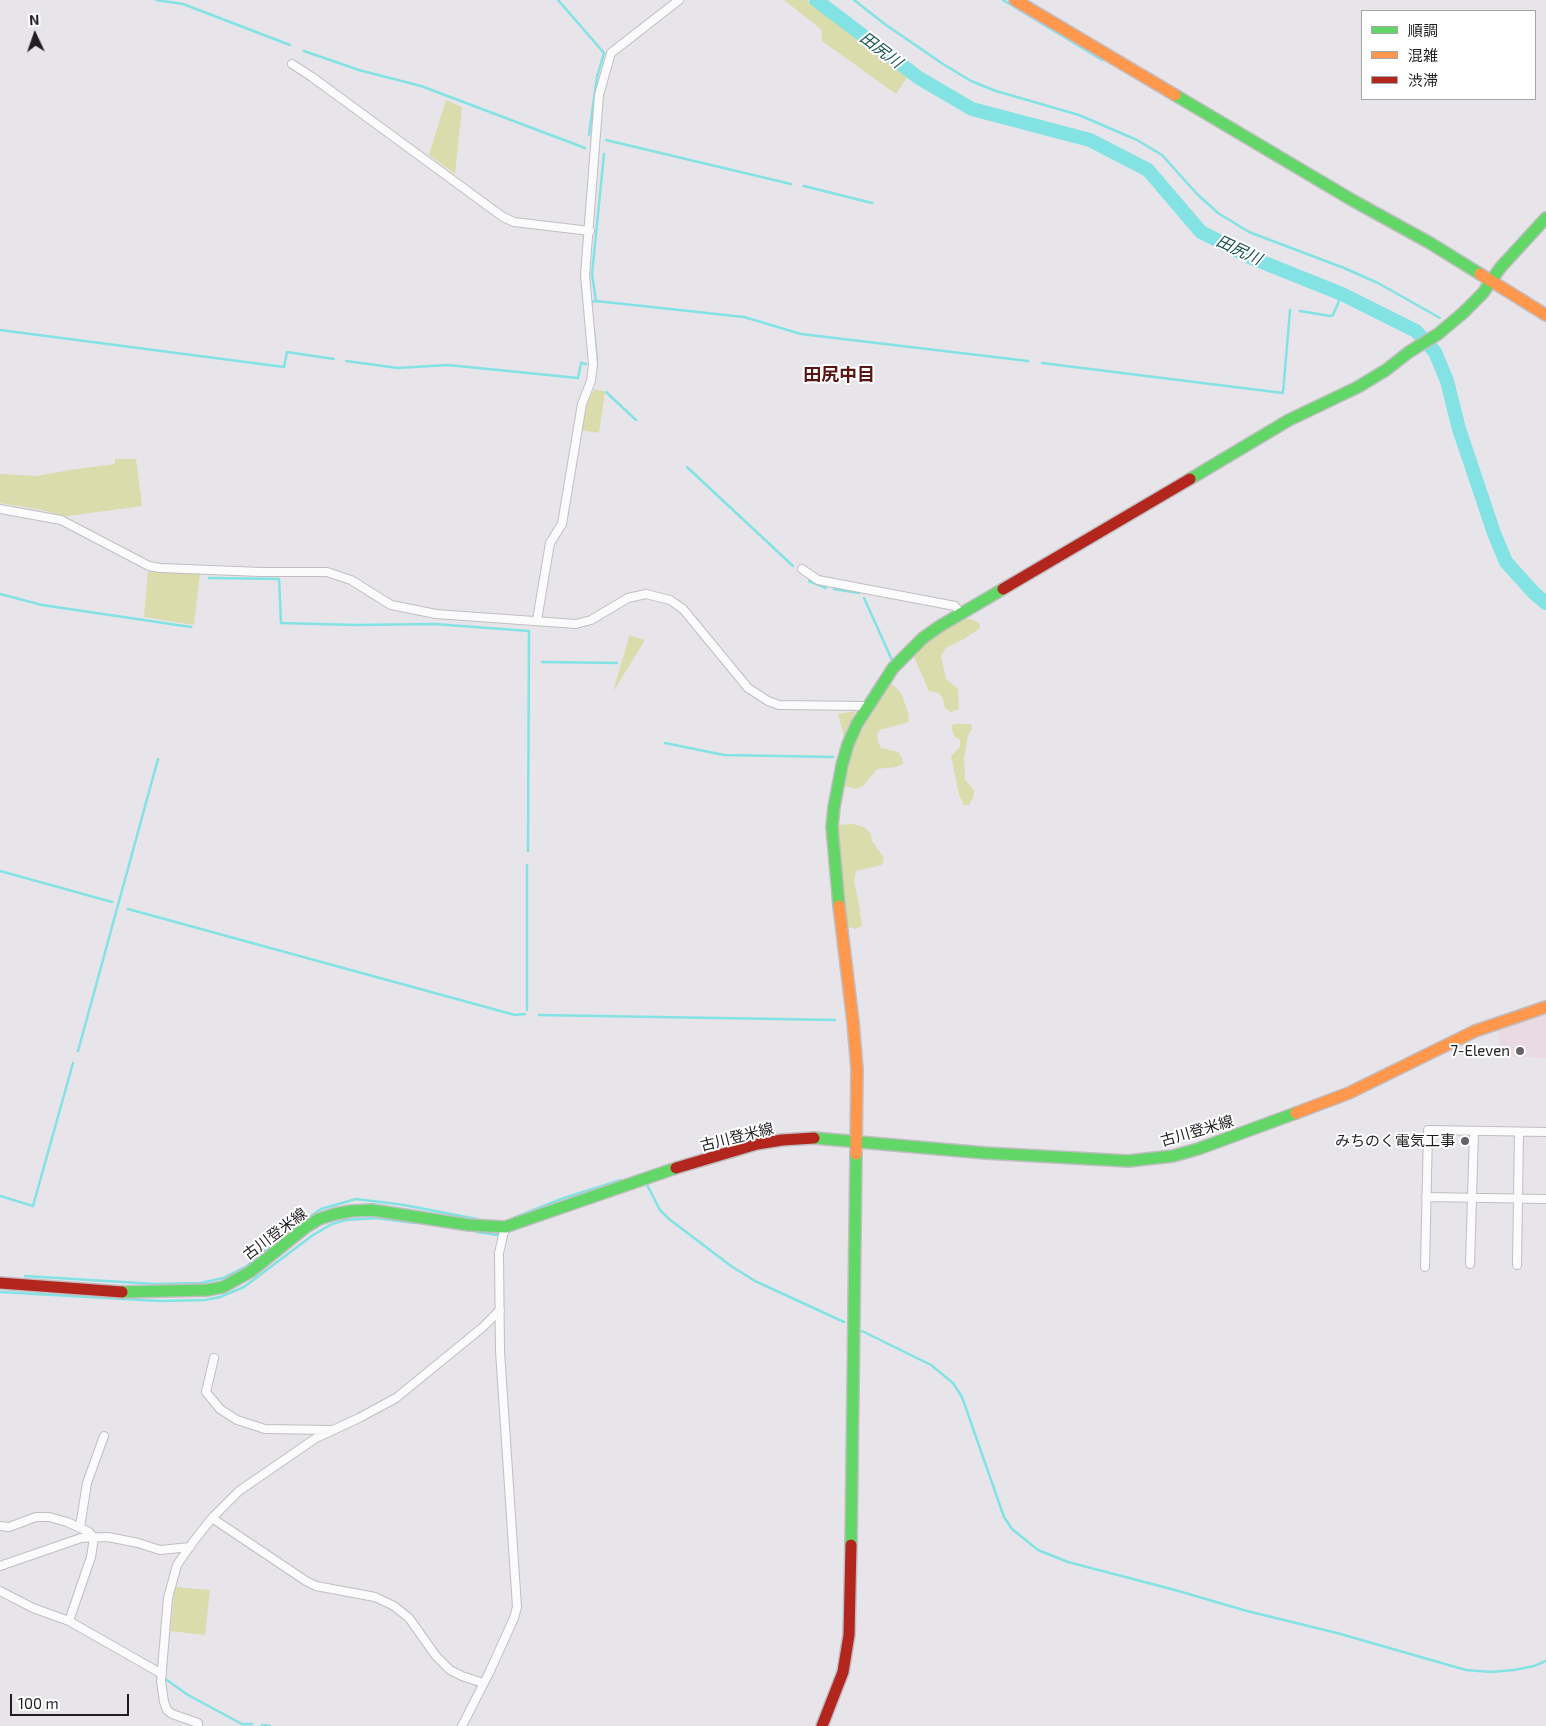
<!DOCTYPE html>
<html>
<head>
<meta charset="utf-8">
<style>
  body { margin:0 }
  #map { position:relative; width:1546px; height:1726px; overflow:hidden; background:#e7e5ea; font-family:"Exo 2","Noto Sans JP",sans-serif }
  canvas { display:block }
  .legend { position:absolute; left:1361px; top:10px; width:175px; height:90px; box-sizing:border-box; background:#fff; border:1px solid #a5a5a6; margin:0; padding:6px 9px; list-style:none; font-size:15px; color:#1f1d20 }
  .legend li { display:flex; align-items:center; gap:10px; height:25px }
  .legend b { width:25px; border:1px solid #a5a5a6 }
  .north { position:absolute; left:10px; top:10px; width:50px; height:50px; -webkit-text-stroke:4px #fff; paint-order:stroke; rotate:357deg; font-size:14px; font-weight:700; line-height:20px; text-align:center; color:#1f1d20 }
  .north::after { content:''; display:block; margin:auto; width:18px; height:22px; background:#1f1d20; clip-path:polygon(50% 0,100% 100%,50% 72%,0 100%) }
  .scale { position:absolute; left:10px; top:1694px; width:119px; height:22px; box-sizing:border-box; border:2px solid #1f1d20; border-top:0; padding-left:6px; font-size:15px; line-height:18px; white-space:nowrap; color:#1f1d20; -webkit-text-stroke:4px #fff; paint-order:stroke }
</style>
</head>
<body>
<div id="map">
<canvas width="1546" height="1726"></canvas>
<ul class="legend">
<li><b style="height:6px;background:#63d668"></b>順調</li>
<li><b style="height:6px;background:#ff974d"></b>混雑</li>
<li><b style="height:6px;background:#b3261e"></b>渋滞</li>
</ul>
<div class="north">N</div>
<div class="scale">100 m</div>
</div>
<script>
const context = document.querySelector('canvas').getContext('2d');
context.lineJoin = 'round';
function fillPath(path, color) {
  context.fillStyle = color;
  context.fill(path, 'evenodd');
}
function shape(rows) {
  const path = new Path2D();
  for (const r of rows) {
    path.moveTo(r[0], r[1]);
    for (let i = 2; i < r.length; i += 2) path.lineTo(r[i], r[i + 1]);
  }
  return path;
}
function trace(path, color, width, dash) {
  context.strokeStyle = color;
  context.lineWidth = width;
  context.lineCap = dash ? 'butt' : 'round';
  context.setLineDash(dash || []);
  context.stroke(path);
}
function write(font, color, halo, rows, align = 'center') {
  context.font = font + ' "Exo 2","Noto Sans JP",sans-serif';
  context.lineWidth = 4;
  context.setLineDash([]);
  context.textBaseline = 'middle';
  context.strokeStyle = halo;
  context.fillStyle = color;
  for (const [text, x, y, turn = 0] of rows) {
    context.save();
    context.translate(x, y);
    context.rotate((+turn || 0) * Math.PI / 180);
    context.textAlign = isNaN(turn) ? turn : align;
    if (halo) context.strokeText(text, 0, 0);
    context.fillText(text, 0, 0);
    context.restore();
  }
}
fillPath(shape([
  [1546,1013,1546,1058,1499,1057,1499,1028]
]), '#eadbe2');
fillPath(shape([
  [784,0,807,0,908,76,896,94,822,41,822,30],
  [446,100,462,107,455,174,429,155],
  [595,389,605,392,599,433,581,430,589,399],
  [115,459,136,459,142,506,61,517,60,515,42,510,0,503,0,474,36,476,70,470,115,464],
  [148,572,200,574,194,625,144,617],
  [964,619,971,619,979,623,980,628,964,639,946,648,941,656,946,679,958,689,959,709,951,712,945,708,943,699,939,693,929,691,914,657,922,647,938,633],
  [629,635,645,640,613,692,629,637],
  [889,681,901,693,908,712,909,722,880,730,877,735,878,742,881,748,898,752,902,758,903,764,896,767,877,769,863,786,856,789,845,786,852,749],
  [856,711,845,736,844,737,838,714],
  [956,724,971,724,972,729,968,735,964,759,965,780,974,790,973,798,969,805,964,805,959,795,951,756,960,747,960,740,954,736,952,730,952,725],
  [853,824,864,827,871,834,872,841,884,858,882,865,856,871,854,881,859,905,862,926,856,929,848,927,844,917,838,825],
  [175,1587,210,1590,205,1635,170,1631]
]), '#dbdcab');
trace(shape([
  [156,0,183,4,290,45],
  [558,0,604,53,597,77,589,135],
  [854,0,886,25,943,64,971,81,996,91,1079,115,1137,140,1162,155,1197,194,1218,213,1249,232,1344,268,1378,283,1440,318],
  [1003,0,1102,60],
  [304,51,359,70,421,86,585,148],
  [606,140,791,184],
  [804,186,872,203],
  [596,301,592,274,604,154],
  [590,304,590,302,596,301,744,317,801,334,1028,361],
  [1300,311,1330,316,1333,315,1342,294],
  [0,330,284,367,287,352,334,359],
  [594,332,597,361,595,361],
  [346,361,398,368,448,365,578,378,581,363,586,364],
  [1042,363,1283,393,1290,310],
  [606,392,636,420],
  [687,467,793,566],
  [209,578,279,579,281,623,356,625,434,624,529,631,528,851],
  [809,581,826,588],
  [834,589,859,593],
  [0,594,42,605,191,627],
  [864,598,892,660],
  [542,662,617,663],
  [665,743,724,755,833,757],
  [527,865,527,1010],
  [0,871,112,902],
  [128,909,515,1015,525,1014],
  [539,1015,835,1020],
  [78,1051,158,759],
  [645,1181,660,1210,669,1219,731,1266,755,1281,844,1322],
  [0,1196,33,1206,73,1063],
  [511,1219,561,1199,621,1180],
  [477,1232,497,1235,498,1232],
  [25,1276,155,1284,201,1283,223,1278,247,1266,282,1236,321,1209,356,1199,404,1205,477,1219],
  [0,1292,160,1301,205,1300,220,1297,244,1287,313,1235,332,1224,346,1220,376,1218,414,1223],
  [862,1331,931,1365,953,1383,962,1397,1004,1517,1012,1529,1038,1550,1068,1562,1175,1590,1247,1611,1337,1633,1466,1670,1491,1672,1514,1670,1534,1666,1546,1661],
  [164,1678,188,1695,242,1724,252,1724],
  [262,1725,270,1726]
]), '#82e2e4', 2.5);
trace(shape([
  [816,0,919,78,972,109,1090,140,1148,170,1201,232,1252,258,1342,294,1416,331,1435,352,1447,381,1459,429,1494,533,1506,562,1534,593,1546,603]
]), '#82e2e4', 14);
const street = shape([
  [292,64,312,77,503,217,514,222,590,231],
  [0,509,61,520,149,566,160,568,261,572,327,572,351,580,391,605,436,614,576,624,591,620,628,598,646,594,670,600,683,609,748,688,768,701,779,705,867,706],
  [802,569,818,580,955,606,961,613],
  [537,620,550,543,562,524,582,404,591,381,593,364,585,275,599,95,611,53,679,0],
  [1426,1197,1546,1199],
  [1470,1264,1474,1131],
  [1517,1265,1519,1132],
  [1425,1267,1428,1130,1546,1132],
  [214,1358,206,1392,220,1409,237,1420,265,1429,330,1430],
  [212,1518,306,1581,316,1586,375,1597,394,1606,409,1618,436,1656,450,1670,462,1676,483,1683],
  [0,1526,9,1527,36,1517,49,1517,67,1522,89,1532,94,1538,91,1557,69,1621],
  [80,1527,87,1483,104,1436],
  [0,1566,81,1538,108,1537,138,1543,160,1550,190,1547],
  [0,1591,33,1608,69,1621,162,1674],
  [198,1726,198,1723,172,1714,167,1710,164,1702,161,1681,168,1598,177,1565,193,1542,212,1518,239,1491,316,1438,359,1418,396,1398,483,1327,500,1310],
  [462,1726,490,1671,514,1618,517,1607,500,1351,499,1253,505,1227]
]);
const fast = shape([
  [1175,95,1352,200,1430,243,1480,274],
  [1190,479,1289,420,1358,387,1386,370,1409,352,1438,334,1463,313,1483,293,1500,268,1546,218],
  [839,906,832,827,834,807,842,765,848,744,857,724,893,668,923,638,940,626,1003,589],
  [814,1138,985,1153,1128,1161,1173,1156,1198,1149,1296,1113],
  [122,1292,208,1290,223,1287,250,1272,306,1227,319,1219,335,1214,351,1211,372,1210,469,1225,505,1227,676,1168],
  [851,1545,856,1154]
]);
const slow = shape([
  [1015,0,1175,95],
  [1480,274,1546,315],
  [839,906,853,1022,857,1069,856,1154],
  [1296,1113,1349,1093,1475,1031,1546,1007]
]);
const jam = shape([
  [1003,589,1190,479],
  [676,1168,757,1144,782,1140,814,1138],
  [0,1283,122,1292],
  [822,1726,843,1672,849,1635,851,1545]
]);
trace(street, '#c0bec2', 10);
trace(fast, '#c0bec2', 14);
trace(slow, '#c0bec2', 14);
trace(jam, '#c0bec2', 14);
trace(street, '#fbfbfc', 8);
trace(fast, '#63d668', 11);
trace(slow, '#ff974d', 11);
trace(jam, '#b3261e', 11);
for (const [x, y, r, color] of [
  [1520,1051,5,"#656367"],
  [1465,1141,5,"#656367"]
]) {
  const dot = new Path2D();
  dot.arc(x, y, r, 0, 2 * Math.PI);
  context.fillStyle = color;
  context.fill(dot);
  trace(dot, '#fff', 2);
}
write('15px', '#1f1d20', '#fff', [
  ["7-Eleven",1510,1051],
  ["みちのく電気工事",1455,1141]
], 'right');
write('15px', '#1f1d20', '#fff', [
  ["古川登米線",1197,1131,-16],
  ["古川登米線",737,1137,-14],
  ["古川登米線",275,1234,-37]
]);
write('italic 16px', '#195354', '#fff', [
  ["田尻川",881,50,37],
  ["田尻川",1239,250,25]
]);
write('bold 18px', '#5a1515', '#fff', [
  ["田尻中目",839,375]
]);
</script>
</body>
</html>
